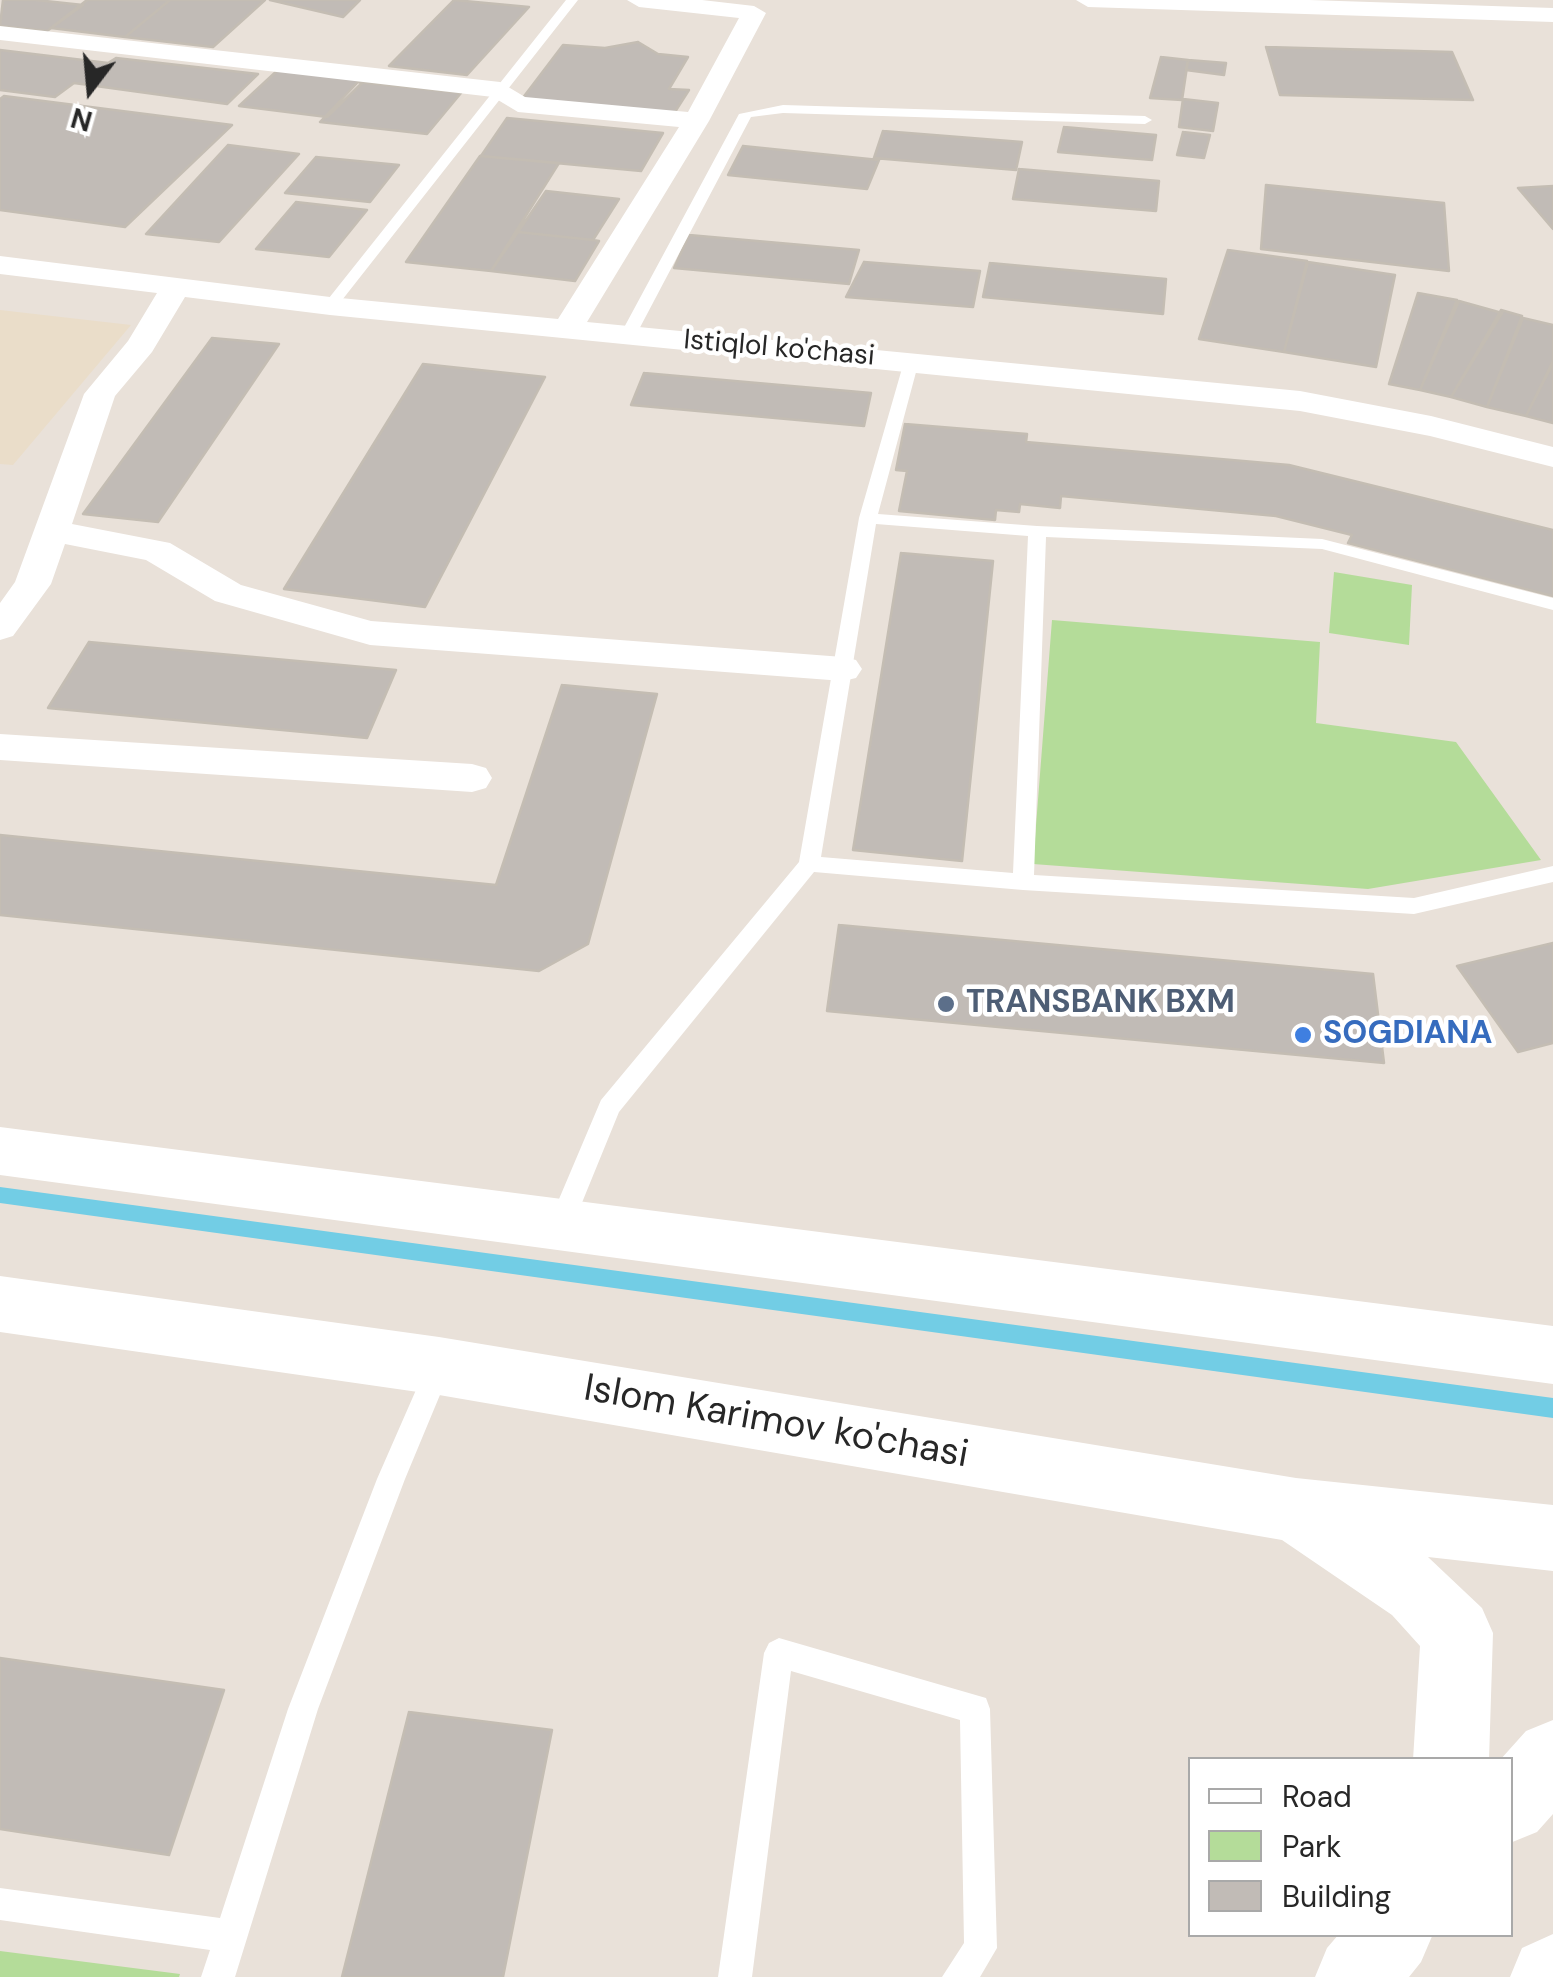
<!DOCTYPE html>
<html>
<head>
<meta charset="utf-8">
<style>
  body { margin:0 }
  #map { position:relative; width:1553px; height:1977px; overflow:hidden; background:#e9e1d9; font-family:"DM Sans",sans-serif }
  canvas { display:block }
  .legend { position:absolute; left:1188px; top:1757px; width:325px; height:180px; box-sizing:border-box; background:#fff; border:2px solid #a9a9a9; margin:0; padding:12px 18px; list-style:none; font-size:30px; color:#272727 }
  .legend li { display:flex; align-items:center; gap:20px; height:50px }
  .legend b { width:50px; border:2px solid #a9a9a9 }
  .north { position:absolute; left:40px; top:40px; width:100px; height:100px; -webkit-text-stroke:8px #fff; paint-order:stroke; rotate:196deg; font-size:28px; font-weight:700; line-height:40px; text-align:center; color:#272727 }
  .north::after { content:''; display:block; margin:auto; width:35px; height:45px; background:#272727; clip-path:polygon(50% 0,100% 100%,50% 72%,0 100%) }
</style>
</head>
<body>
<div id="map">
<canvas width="1553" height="1977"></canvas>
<ul class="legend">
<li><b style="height:12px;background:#fff"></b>Road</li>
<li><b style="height:28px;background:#b4dc99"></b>Park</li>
<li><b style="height:28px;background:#c1bbb6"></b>Building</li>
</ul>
<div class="north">N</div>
</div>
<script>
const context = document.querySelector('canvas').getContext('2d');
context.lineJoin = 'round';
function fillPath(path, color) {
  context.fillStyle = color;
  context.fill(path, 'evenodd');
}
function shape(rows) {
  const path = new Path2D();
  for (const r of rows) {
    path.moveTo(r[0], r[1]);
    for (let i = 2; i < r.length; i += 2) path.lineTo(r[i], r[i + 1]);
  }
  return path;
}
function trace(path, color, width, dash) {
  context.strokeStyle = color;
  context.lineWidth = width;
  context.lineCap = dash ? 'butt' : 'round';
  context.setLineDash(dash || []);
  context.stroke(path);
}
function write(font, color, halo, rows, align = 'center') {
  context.font = font + ' "DM Sans",sans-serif';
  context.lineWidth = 9;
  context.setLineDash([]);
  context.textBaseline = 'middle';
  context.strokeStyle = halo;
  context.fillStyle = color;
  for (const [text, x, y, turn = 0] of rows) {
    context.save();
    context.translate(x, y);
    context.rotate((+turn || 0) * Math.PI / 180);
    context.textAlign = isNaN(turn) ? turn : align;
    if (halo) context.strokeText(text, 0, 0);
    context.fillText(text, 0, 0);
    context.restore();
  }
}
fillPath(shape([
  [0,310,131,325,13,465,0,464]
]), '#eaddc9');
fillPath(shape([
  [1334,572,1412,585,1409,645,1329,633],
  [1052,620,1320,642,1316,723,1456,742,1541,860,1368,889,1033,864],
  [0,1951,180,1974,179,1977,0,1977]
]), '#b4dc99');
fillPath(shape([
  [0,1187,1553,1398,1553,1418,0,1203,0,1187]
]), '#72cde5');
const building = shape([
  [3,0,36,0,83,5,47,31,0,26,3,0],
  [87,0,170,0,125,37,51,28,87,0],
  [170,0,265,0,213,47,125,37,170,0],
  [270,0,360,0,343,17,270,0],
  [454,0,529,7,467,75,389,66,454,0],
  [638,42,658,54,688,57,669,89,689,90,673,115,522,99,563,45,605,48,638,42],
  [1266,47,1452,52,1473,100,1280,95,1266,47],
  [0,50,108,63,116,58,258,74,227,104,74,83,55,97,0,90,0,50],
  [1161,57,1188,60,1182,100,1150,98,1161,57],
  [1188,60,1226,63,1224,75,1186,70,1188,60],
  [280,68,366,79,327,117,239,106,280,68],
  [358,82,461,93,427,134,320,122,358,82],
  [4,96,232,125,125,227,0,210,0,99,4,96],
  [1183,99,1218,103,1213,131,1179,127,1183,99],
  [507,118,663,133,641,171,481,156,507,118],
  [1064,127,1156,135,1152,160,1058,152,1064,127],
  [883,131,1022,142,1016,170,874,158,883,131],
  [1183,132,1210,135,1204,158,1177,155,1183,132],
  [228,145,299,154,219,242,146,234,228,145],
  [743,146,879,160,867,189,728,175,743,146],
  [480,156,559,163,491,271,406,262,480,156],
  [316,157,399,165,370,202,285,193,316,157],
  [1019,169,1159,181,1156,211,1013,199,1019,169],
  [1266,185,1444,203,1449,271,1261,249,1266,185],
  [1553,186,1553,229,1518,188,1553,186],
  [546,191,619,199,593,240,518,232,546,191],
  [296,202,367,210,329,257,256,249,296,202],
  [518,232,593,240,599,241,575,281,491,271,518,232],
  [689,235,859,250,849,284,674,268,689,235],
  [1228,250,1307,261,1284,352,1199,339,1228,250],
  [864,262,980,271,973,307,846,297,864,262],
  [1308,262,1395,275,1376,367,1284,352,1308,262],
  [990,263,1166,279,1163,314,983,297,990,263],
  [1418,293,1457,300,1420,390,1389,384,1418,293],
  [1459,301,1502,313,1451,397,1420,390,1459,301],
  [1501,310,1522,316,1487,407,1451,397,1501,310],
  [1523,318,1553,325,1553,363,1526,416,1487,407,1523,318],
  [212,338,279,344,158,522,83,514,212,338],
  [1553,361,1553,423,1526,416,1553,361],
  [423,364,545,377,425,607,284,589,423,364],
  [644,373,871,393,864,426,631,405,644,373],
  [905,424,1027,434,1026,442,1289,465,1553,530,1553,596,1348,543,1352,535,1276,516,1061,496,1060,508,1020,504,1019,512,996,510,995,520,899,511,907,471,896,470,905,424],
  [901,553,993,561,962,861,853,850,901,553],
  [89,642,396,670,367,738,48,708,89,642],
  [562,685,657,694,588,944,539,971,0,915,0,835,496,885,562,685],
  [839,925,1373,974,1384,1063,827,1011,839,925],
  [1553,943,1553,1043,1518,1052,1457,966,1553,943],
  [0,1658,224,1690,169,1855,0,1829,0,1658],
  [409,1712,552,1730,503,1977,342,1977,409,1712]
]);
fillPath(building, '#c1bbb6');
trace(building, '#c4bdb3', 2.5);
fillPath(shape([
  [566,0,578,0,335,309,325,309,325,303,566,0],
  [783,105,1145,116,1152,120,1145,124,783,113,751,117,636,335,623,338,620,335,739,114,783,105],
  [905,358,919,361,878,514,1037,526,1322,539,1553,598,1553,610,1322,549,1046,537,1034,875,1414,898,1553,866,1553,882,1414,914,1023,890,814,872,619,1112,570,1232,561,1236,552,1232,548,1225,601,1100,799,862,859,518,905,358],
  [876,524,1028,536,1013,873,821,857,876,524],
  [439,1354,448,1358,452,1366,405,1479,318,1709,235,1977,201,1977,210,1950,0,1920,0,1888,220,1918,288,1709,377,1479,430,1358,439,1354],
  [779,1638,986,1698,990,1709,997,1948,980,1977,942,1977,964,1943,960,1720,791,1671,752,1977,718,1977,764,1653,769,1643,779,1638]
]), '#fff');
fillPath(shape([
  [627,0,702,0,754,6,766,13,709,121,587,322,1300,391,1431,416,1553,447,1553,467,1430,436,1300,411,330,315,185,297,152,352,115,396,72,524,170,543,241,585,371,621,843,657,856,660,862,669,856,678,843,681,370,645,215,601,146,560,65,544,51,584,13,636,0,640,0,603,15,582,84,394,128,341,157,293,0,274,0,256,330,297,558,319,679,127,518,112,493,97,0,40,0,26,500,82,525,97,688,112,739,18,639,7,627,0],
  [1076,0,1309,0,1553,8,1553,22,1088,7,1076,0],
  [0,734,472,764,486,768,492,778,486,788,472,792,0,760,0,734]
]), '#fff');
fillPath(shape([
  [0,1127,1553,1326,1553,1384,0,1175,0,1127],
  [0,1276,439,1337,1296,1478,1553,1505,1553,1571,1428,1557,1482,1608,1493,1633,1489,1760,1413,1760,1420,1646,1392,1615,1282,1540,439,1395,0,1332,0,1276],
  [1553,1720,1553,1814,1537,1832,1510,1843,1510,1760,1500,1760,1526,1731,1553,1720],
  [1339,1934,1433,1934,1421,1962,1409,1977,1315,1977,1327,1948,1339,1934],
  [1553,1934,1553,1977,1510,1977,1522,1948,1553,1934]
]), '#fff');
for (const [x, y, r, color] of [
  [946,1004,10,"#5c6f8a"],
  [1303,1035,10,"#3f7fe0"]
]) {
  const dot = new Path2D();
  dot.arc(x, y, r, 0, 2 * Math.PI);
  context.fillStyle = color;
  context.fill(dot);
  trace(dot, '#fff', 4);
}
write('28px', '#272727', '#fff', [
  ["Istiqlol ko'chasi",779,349,5]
]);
write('bold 32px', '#4e5e75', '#fff', [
  ["TRANSBANK BXM",966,1004]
], 'left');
write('bold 32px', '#366cbe', '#fff', [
  ["SOGDIANA",1323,1035]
], 'left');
write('38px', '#272727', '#fff', [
  ["Islom Karimov ko'chasi",776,1423,10]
]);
</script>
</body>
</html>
